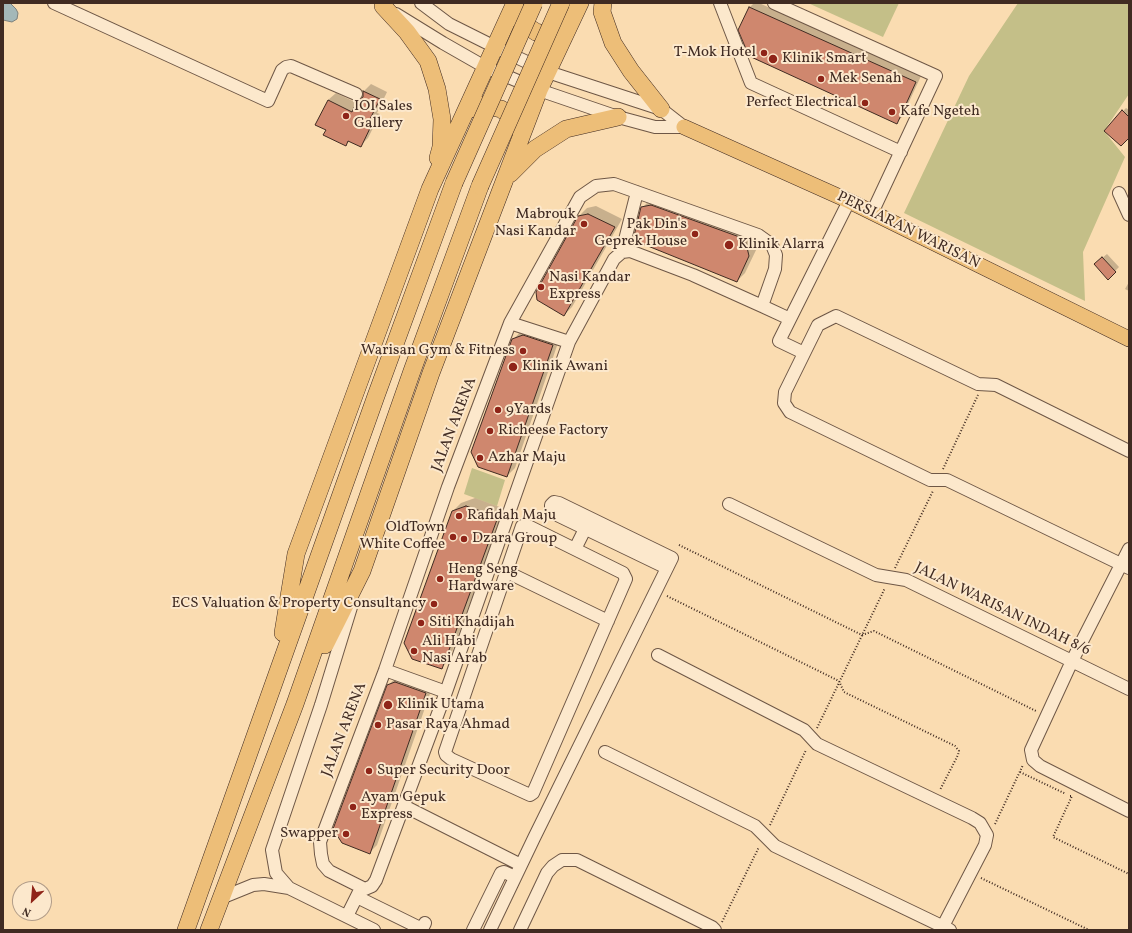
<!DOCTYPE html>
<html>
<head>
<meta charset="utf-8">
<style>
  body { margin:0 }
  #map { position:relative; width:1132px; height:933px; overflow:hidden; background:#fadcb1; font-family:Vollkorn,serif }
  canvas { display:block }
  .frame { position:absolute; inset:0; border:4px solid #402b22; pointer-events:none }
  .north { position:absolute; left:12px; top:881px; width:40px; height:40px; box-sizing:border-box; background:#fce8cc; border:1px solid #b19c88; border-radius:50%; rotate:206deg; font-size:11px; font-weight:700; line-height:16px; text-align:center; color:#402b22 }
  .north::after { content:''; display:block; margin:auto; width:14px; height:18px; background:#8f2418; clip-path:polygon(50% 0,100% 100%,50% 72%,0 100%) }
</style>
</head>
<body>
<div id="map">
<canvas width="1132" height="933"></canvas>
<div class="frame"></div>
<div class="north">N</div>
</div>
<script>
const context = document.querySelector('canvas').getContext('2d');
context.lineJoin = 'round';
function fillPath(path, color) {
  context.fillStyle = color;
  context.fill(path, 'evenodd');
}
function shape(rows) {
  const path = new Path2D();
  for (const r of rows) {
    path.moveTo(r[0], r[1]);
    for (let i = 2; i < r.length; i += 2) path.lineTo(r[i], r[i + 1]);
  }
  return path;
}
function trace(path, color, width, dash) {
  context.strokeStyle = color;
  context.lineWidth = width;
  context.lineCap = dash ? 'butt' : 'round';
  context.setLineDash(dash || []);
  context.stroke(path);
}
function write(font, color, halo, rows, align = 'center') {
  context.font = font + ' Vollkorn,serif';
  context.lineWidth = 4;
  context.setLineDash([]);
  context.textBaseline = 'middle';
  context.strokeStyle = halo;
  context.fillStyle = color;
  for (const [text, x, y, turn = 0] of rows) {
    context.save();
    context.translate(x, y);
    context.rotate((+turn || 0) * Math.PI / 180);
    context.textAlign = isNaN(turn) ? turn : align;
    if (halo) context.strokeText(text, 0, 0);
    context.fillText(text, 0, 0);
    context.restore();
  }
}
fillPath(shape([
  [808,3,899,3,883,37],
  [1018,3,1129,3,1129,94,1104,131,1125,157,1083,252,1085,301,904,213,969,76],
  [472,468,505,480,497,506,464,494]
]), '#c4bf88');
const water = shape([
  [3,3,10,3,16,9,18,13,17,19,12,22,3,20,3,3]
]);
fillPath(water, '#a4b8b8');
trace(water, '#7c807c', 1);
fillPath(shape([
  [754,3,759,3,921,76,902,117,896,123,739,30,750,7],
  [371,84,387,92,377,113,380,114,368,138,360,146,350,141,346,144,327,129,328,100,336,93,357,103,364,96,364,91],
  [1126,108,1129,110,1129,137,1123,111],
  [650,200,753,232,757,248,745,273,737,281,642,208],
  [596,206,622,219,572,307,564,315,579,216,587,208],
  [1107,254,1119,267,1108,278,1095,264],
  [1129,282,1129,291,1125,289],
  [521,331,560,337,515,468,507,476,513,340],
  [475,498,505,509,449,660,441,668,453,511,461,503],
  [396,677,433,685,377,845,369,853,388,686]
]), '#0003');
const building = shape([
  [749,7,916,82,897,124,749,56,738,30,749,7],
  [363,91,380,99,369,121,373,122,361,147,348,141,346,146,323,135,326,130,315,125,328,100,352,112,357,101,363,97,363,91],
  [1122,110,1129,117,1129,138,1121,146,1104,131,1122,110],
  [651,205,745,239,749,256,737,282,633,240,641,207,651,205],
  [588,214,615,227,564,316,537,300,536,292,578,216,588,214],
  [1102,257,1116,272,1108,280,1094,264,1102,257],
  [523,335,553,345,507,477,478,467,471,452,512,339,523,335],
  [466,506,498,517,442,669,412,659,404,643,452,511,466,506],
  [395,682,426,693,370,854,342,843,333,829,387,685,395,682]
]);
fillPath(building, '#cf876e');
trace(building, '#402b22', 1);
const minor = shape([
  [54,3,268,101,282,70,286,67,291,66,356,94],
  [421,3,449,24,495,47,548,72,661,109,684,127],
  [720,3,751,83,901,152],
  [774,3,936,76,872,213],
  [396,14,443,43,485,67,539,90,618,117,655,127,684,127],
  [1119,193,1129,215],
  [622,252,637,192],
  [762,306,775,269,776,255,772,245,758,235,614,184,596,186,580,197,510,323,448,487,385,670,320,842,321,854,323,864,329,871,365,889,372,886,376,880,446,692,569,342,614,259,622,252,630,251,693,275,762,306,790,319],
  [510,323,569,342],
  [804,353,779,341,849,201],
  [1129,451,996,385,978,384,836,316,818,325,785,392,784,403,790,412,930,480,947,480,1129,568],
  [729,504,876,575,906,580,1129,689],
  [526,525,623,573,626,579,533,793,530,795,451,759,446,755,445,752,522,526,526,525],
  [575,549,585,529],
  [1129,549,1072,661,1031,750,1033,760,1040,766,1129,811],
  [507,572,608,621],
  [658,655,804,730,817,744,972,818,980,823,987,835,985,845,941,930],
  [385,670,446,692],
  [605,752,755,826,775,846,950,930],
  [404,806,521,865],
  [289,888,276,873,272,850,321,705,352,604],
  [357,897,422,929,425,923],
  [221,898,253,885,264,884,289,888,374,930],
  [347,916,360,890],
  [473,930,501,873,504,872,515,877],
  [490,930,534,838,672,558,559,503,554,502,551,505,551,510,555,514,667,568],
  [520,930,547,873,553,866,562,860,577,860,712,927,715,930]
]);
const major = shape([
  [684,127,849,201,1129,339]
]);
const highway = shape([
  [603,3,602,12,613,43,631,71,661,109],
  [383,6,407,32,428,61,437,89,442,119,441,147,438,158],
  [518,12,522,23,536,32,551,36,559,31],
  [475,109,483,105,501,109,515,119,518,128],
  [510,174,535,149,566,129,618,117],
  [283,633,296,554,430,189,515,3],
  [325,645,362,571,431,373,539,90,580,3],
  [186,930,376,396,454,183],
  [209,930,295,704,412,371,480,186]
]);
trace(minor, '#6e5746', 14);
trace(major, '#402b22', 16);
trace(highway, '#402b22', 18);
trace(shape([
  [943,469,978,395],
  [679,545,862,635,874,631,1036,711],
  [895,568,933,491],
  [667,596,839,681,844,692,955,746,959,751,958,755,940,790],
  [817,728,885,588],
  [1020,772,1066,794],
  [1070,796,1072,796,1053,837,1129,874],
  [995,824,1023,765],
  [770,825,806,750],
  [981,878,1089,930],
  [722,922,759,847]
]), '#402b22', 2, [1, 2]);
trace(minor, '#fce8cc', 12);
trace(major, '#edbe78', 15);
trace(highway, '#edbe78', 17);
const highwayBridge = shape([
  [454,183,534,3],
  [480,186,561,3]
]);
trace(highwayBridge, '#402b22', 18, []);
trace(highwayBridge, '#edbe78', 17);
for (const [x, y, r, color] of [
  [764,53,4,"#8f2418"],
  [773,59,5,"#8f2418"],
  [821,79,4,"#8f2418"],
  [865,103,4,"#8f2418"],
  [892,112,4,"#8f2418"],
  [346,116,4,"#8f2418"],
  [584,224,4,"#8f2418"],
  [695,234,4,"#8f2418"],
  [729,245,5,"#8f2418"],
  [541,287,4,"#8f2418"],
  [523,351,4,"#8f2418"],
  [513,367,5,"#8f2418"],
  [498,410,4,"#8f2418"],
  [490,431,4,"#8f2418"],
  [480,458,4,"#8f2418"],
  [459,516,4,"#8f2418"],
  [453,537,4,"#8f2418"],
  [464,539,4,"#8f2418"],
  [440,579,4,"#8f2418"],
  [434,604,4,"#8f2418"],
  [421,623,4,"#8f2418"],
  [414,651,4,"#8f2418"],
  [388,705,5,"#8f2418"],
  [378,725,4,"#8f2418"],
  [369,771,4,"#8f2418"],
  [353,807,4,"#8f2418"],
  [346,834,4,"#8f2418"]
]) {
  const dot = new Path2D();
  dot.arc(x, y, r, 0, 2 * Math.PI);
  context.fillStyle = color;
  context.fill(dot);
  trace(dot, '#fce8cc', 1.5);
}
write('15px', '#402b22', '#fce8cc', [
  ["T-Mok Hotel",756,53,"right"],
  ["Klinik Smart",782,59],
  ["Mek Senah",829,79],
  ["Perfect Electrical",857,103,"right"],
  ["IOI Sales",354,107],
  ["Gallery",354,124],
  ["Kafe Ngeteh",900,112],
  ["Mabrouk",576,215,"right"],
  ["Nasi Kandar",576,232,"right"],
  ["Pak Din's",687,225,"right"],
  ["Geprek House",687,242,"right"],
  ["Klinik Alarra",738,245],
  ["Nasi Kandar",549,278],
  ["Express",549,295],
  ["Warisan Gym & Fitness",515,351,"right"],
  ["Klinik Awani",522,367],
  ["9Yards",506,410],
  ["Richeese Factory",498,431],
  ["Azhar Maju",488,458],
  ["Rafidah Maju",467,516],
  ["OldTown",445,528,"right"],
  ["White Coffee",445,545,"right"],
  ["Dzara Group",472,539],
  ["Heng Seng",448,570],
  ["Hardware",448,587],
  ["ECS Valuation & Property Consultancy",426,604,"right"],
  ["Siti Khadijah",429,623],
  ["Ali Habi",422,642],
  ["Nasi Arab",422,659],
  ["Klinik Utama",397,705],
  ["Pasar Raya Ahmad",386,725],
  ["Super Security Door",377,771],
  ["Ayam Gepuk",361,798],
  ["Express",361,815],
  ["Swapper",338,834,"right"]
], 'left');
write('15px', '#402b22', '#fce8cc', [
  ["PERSIARAN WARISAN",908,231,26],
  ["JALAN ARENA",455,425,-69],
  ["JALAN WARISAN INDAH 8/6",1002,610,26],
  ["JALAN ARENA",345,730,-69]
]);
</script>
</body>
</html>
